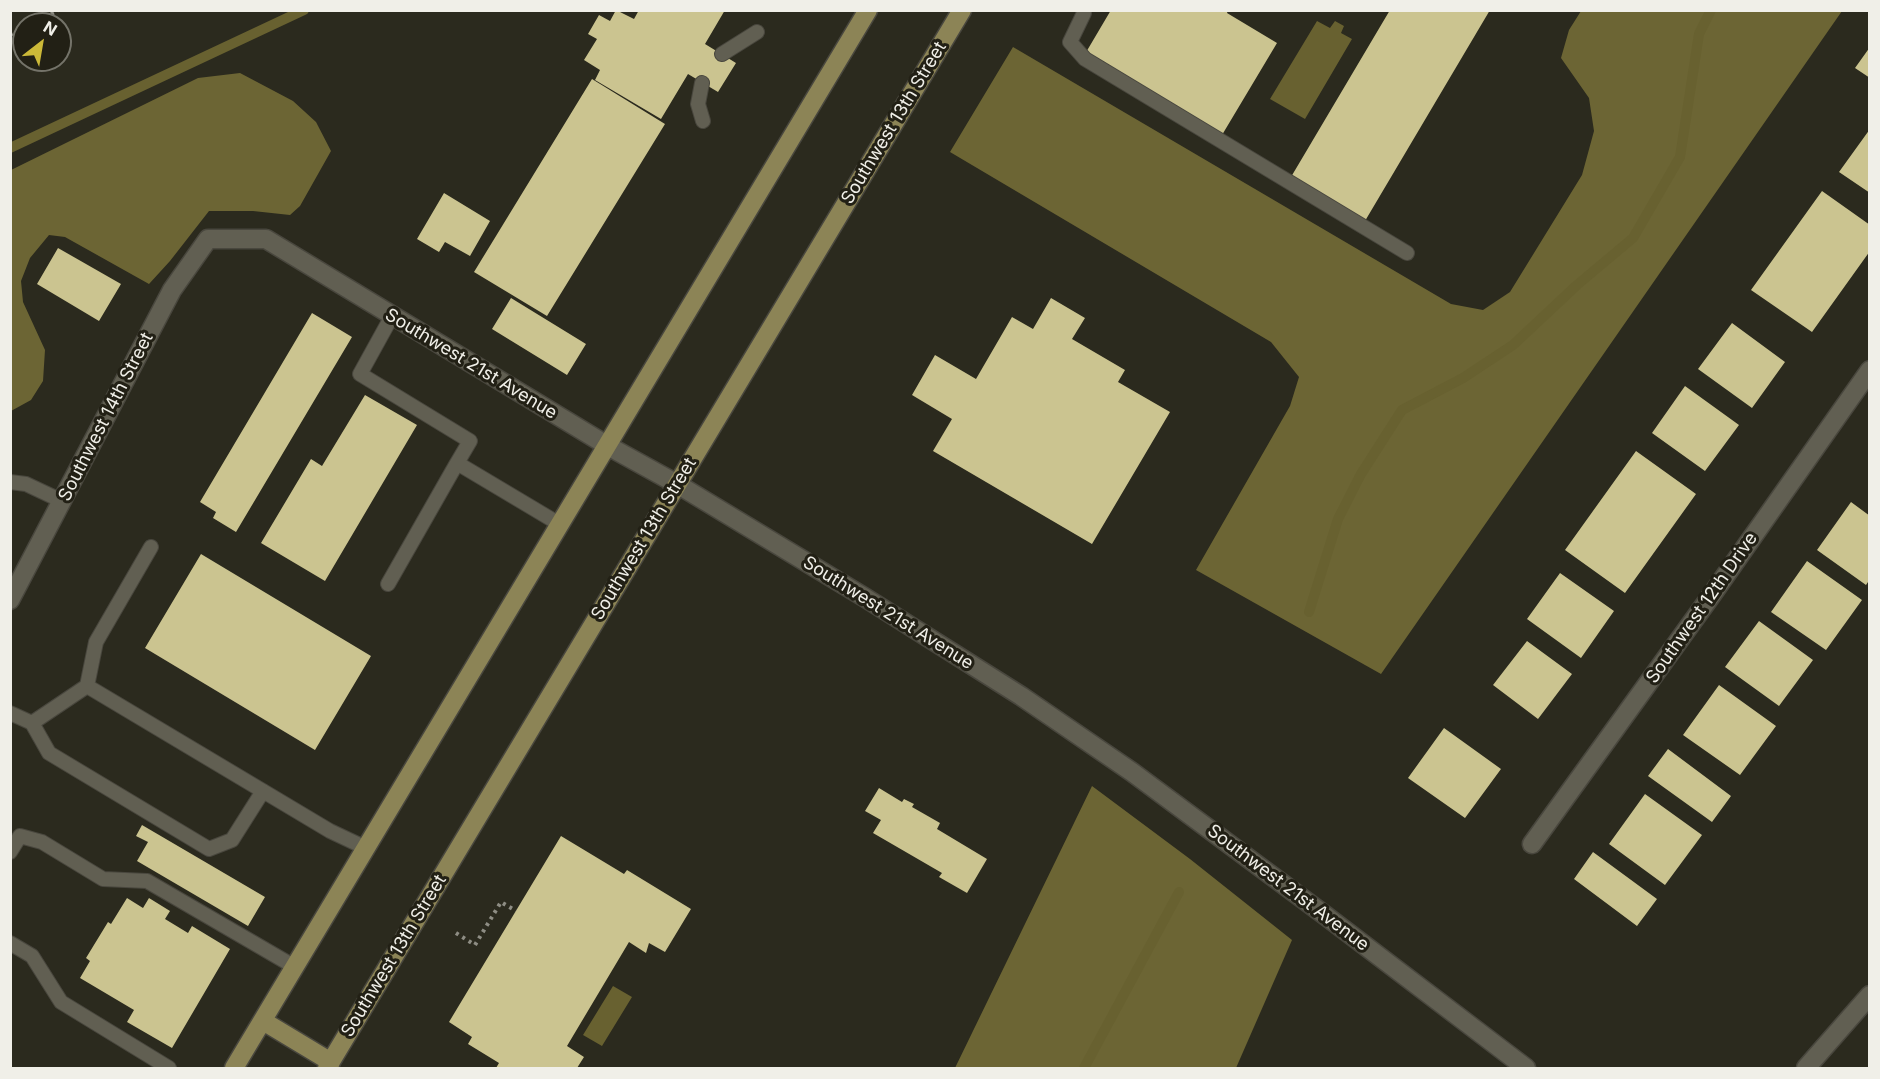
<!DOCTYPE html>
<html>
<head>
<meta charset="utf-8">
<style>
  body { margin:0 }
  #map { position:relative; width:1880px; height:1079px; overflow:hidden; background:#2b2a1e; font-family:Inter,sans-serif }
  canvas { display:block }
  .frame { position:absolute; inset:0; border:12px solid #f0efe8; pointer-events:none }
  .north { position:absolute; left:12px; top:12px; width:60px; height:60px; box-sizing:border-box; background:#222015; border:2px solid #747369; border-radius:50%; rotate:31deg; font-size:16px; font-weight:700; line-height:24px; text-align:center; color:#f0efe8 }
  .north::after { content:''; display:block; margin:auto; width:21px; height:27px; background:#ccb938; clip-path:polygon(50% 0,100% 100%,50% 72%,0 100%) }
</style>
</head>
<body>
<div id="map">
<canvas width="1880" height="1079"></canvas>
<div class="frame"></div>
<div class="north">N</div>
</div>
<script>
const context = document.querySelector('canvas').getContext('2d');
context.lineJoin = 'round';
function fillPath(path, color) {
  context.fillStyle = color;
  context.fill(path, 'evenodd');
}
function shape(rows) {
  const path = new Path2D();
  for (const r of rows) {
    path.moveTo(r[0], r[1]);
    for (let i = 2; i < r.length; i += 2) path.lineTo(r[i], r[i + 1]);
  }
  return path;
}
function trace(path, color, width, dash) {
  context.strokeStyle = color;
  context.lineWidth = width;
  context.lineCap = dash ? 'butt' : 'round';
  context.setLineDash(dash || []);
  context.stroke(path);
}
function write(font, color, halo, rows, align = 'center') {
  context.font = font + ' Inter,sans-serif';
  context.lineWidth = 6;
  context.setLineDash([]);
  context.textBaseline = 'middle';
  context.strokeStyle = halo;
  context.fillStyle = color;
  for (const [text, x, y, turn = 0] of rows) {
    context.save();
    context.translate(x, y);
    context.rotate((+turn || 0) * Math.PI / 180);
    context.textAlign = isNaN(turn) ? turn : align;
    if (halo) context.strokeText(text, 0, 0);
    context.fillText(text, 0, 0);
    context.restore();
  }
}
fillPath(shape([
  [1581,11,1842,11,1381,674,1196,570,1290,406,1299,377,1271,342,950,152,1013,47,1451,304,1483,310,1510,292,1582,175,1594,131,1589,98,1561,58,1569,30],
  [240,73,293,101,316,122,331,151,300,206,290,215,253,211,209,211,170,261,149,284,65,237,49,235,30,258,21,281,23,302,45,350,43,381,31,400,11,411,11,170,198,78],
  [1092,786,1190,859,1292,940,1236,1068,955,1068]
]), '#6c6534');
fillPath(shape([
  [1317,21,1330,28,1335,21,1344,26,1341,33,1352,39,1305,119,1270,99],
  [613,986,632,997,602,1046,583,1035]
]), '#686130');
trace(shape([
  [10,148,304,10],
  [1309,612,1338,519,1361,474,1402,410,1463,378,1513,345,1577,285,1633,238,1680,157,1699,34,1711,10],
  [1084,1068,1179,892]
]), '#686130', 10);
fillPath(shape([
  [616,10,634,19,639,10,725,10,705,44,736,63,718,92,688,74,661,119,595,80,600,70,584,60,597,39,588,34,599,15,610,21],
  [1111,10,1228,10,1227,13,1277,43,1222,135,1085,54],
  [1390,10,1490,10,1365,221,1291,177],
  [1870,47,1870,78,1855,68],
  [592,79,665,124,547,316,474,272],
  [1870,129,1870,193,1839,172],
  [1822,191,1870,225,1870,251,1812,332,1751,290],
  [444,193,490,221,470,256,445,242,439,252,417,239],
  [58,248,121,284,99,321,37,284],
  [511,298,586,344,567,375,492,329],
  [1051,298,1085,318,1072,339,1125,370,1118,382,1170,412,1092,544,933,451,952,419,912,395,935,355,976,379,1012,317,1033,329],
  [312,313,352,337,236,532,213,518,216,512,200,502],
  [1732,323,1785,362,1752,408,1698,369],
  [1685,386,1739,425,1705,471,1652,433],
  [365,395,417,425,325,581,261,543,311,459,322,466],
  [1636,451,1696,494,1625,593,1565,550],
  [1851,502,1870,516,1870,579,1866,585,1817,550],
  [201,554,371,656,315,750,145,648],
  [1807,561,1862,600,1826,650,1771,612],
  [1560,573,1614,611,1581,658,1527,619],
  [1759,621,1813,660,1779,706,1725,667],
  [1527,641,1572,674,1538,719,1493,685],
  [1719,685,1776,726,1740,775,1683,735],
  [1444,728,1501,769,1465,818,1408,778],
  [1668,749,1731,796,1712,822,1648,776],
  [879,788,902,802,904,799,914,804,912,807,940,823,937,829,987,859,967,893,939,877,942,873,873,833,881,820,865,811],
  [1645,794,1702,835,1665,885,1609,844],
  [142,825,265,897,248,926,137,861,148,842,136,836],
  [561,836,624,874,627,870,691,909,665,952,649,943,646,953,629,942,567,1046,584,1057,577,1068,496,1068,499,1063,468,1044,472,1037,449,1022],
  [1593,852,1657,899,1637,926,1574,879],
  [127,898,143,908,149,898,170,911,165,919,188,933,192,926,230,949,172,1048,127,1022,134,1010,80,978,90,961,86,958,108,922,111,924]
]), '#cbc490');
const service = shape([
  [1084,13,1070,42,1085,59,1407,253],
  [722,54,757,32],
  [702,83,698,104,703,121],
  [392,316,360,374,470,441,457,463],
  [10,482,26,484,62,501],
  [388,584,457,463,561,525],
  [87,686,96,642,151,547],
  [10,713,32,723,87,686,330,831,366,848],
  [32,723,49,753,209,849,232,840,263,791],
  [10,852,20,836,42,842,103,879,147,881,295,967],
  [10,943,32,956,61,1002,169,1068]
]);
const minor = shape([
  [10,600,172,290,208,239,266,239,608,446,677,484,864,597,1021,696,1132,772,1326,916,1526,1068],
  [1532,844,1711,596,1870,370],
  [1806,1068,1870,995]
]);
const primary = shape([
  [263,1021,331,1062],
  [234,1068,868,10],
  [327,1068,962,10]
]);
trace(service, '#49473e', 16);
trace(minor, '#49473e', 21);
trace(primary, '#49473e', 21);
trace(shape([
  [31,24,59,10],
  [10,35,24,28],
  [456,933,475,945,501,902,516,911]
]), '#8e8d84', 4, [3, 4.5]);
trace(service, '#615f52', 14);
trace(minor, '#615f52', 18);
trace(primary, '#8c8456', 18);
write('18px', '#f0efe8', '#222015', [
  ["Southwest 13th Street",894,123,-59],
  ["Southwest 21st Avenue",471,364,31],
  ["Southwest 14th Street",106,417,-63],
  ["Southwest 13th Street",644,539,-59],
  ["Southwest 12th Drive",1702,608,-55],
  ["Southwest 21st Avenue",888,613,32],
  ["Southwest 21st Avenue",1288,888,37],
  ["Southwest 13th Street",394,956,-59]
]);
</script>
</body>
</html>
